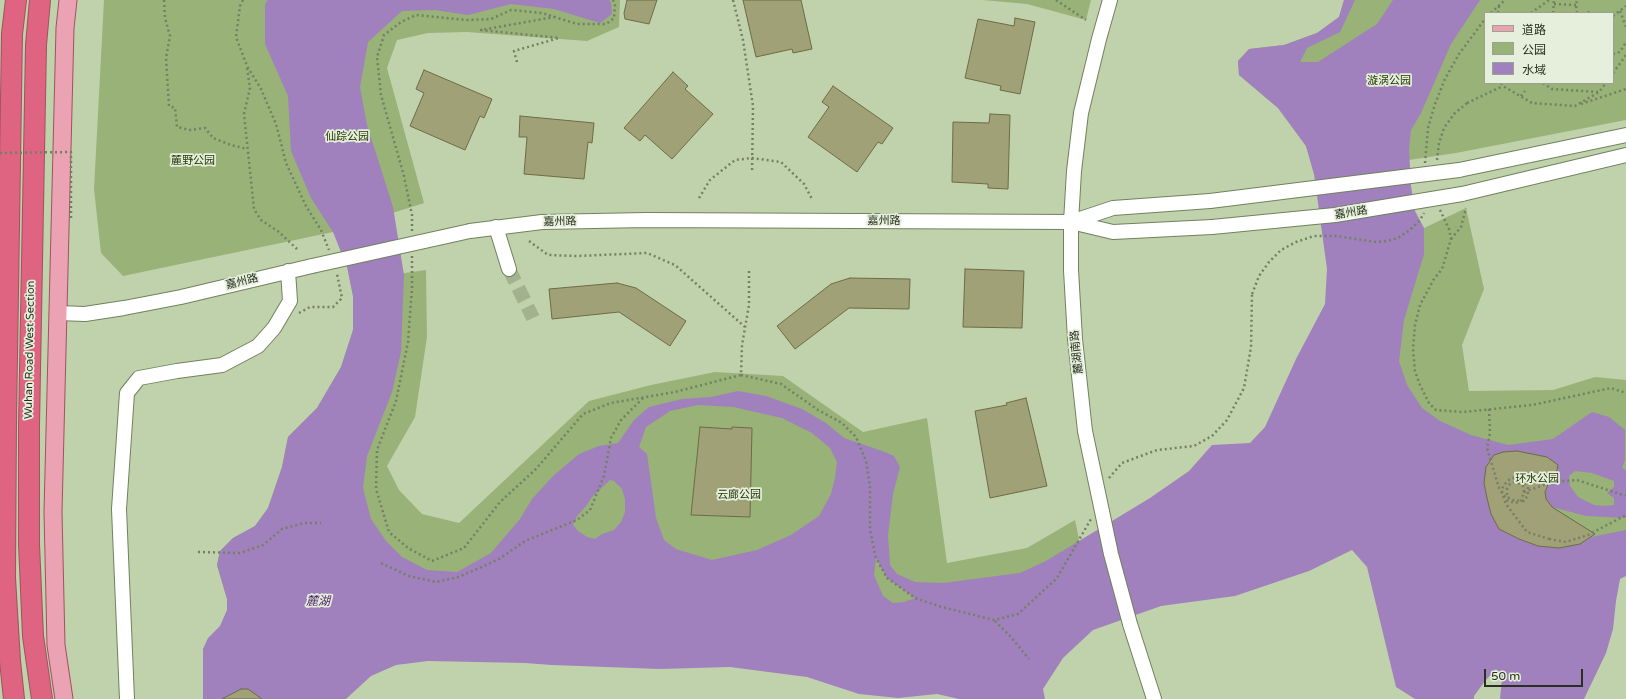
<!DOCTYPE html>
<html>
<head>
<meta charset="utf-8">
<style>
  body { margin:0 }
  #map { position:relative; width:1626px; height:699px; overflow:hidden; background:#c0d2ab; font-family:"Varela Round","Noto Sans SC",sans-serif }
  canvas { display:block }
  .legend { position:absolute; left:1484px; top:12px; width:130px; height:72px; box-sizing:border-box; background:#e5efdb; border:1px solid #9aa391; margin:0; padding:5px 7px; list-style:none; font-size:12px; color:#293021 }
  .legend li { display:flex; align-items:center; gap:8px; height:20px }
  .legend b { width:20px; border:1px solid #9aa391 }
  .scale { position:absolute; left:1484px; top:669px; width:99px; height:18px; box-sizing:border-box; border:2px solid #293021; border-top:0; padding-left:5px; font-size:12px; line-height:14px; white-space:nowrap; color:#293021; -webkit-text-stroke:3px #e5efdb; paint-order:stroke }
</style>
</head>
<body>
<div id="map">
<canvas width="1626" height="699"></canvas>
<ul class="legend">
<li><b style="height:5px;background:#eba2b3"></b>道路</li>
<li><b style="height:11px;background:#98b277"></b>公园</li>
<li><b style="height:11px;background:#a080bd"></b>水域</li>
</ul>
<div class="scale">50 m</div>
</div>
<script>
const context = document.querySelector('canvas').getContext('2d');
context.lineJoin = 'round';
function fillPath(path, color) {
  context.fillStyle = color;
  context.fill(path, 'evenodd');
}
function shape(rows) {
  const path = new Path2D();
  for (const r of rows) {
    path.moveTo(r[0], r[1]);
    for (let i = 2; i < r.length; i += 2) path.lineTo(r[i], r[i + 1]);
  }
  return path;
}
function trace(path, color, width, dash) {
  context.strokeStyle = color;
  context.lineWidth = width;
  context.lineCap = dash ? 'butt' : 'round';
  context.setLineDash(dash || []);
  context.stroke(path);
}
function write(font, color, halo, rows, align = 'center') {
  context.font = font + ' "Varela Round","Noto Sans SC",sans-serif';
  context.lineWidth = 3.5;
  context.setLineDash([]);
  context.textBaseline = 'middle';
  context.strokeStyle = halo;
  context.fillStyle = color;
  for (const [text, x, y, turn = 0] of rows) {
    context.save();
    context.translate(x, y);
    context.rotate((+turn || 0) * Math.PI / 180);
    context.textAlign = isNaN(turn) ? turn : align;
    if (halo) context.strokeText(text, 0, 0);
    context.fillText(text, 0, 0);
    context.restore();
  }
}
fillPath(shape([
  [104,0,620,0,619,27,587,41,467,32,428,33,397,40,387,68,424,203,333,232,123,276,101,253,94,189],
  [983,0,1091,0,1086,20,1027,4],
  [1344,0,1626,0,1626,120,1456,153,1314,174,1306,146,1278,108,1239,75,1238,61,1249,49,1284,45,1317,33,1339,17],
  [1485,13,1613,13,1613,83,1485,83],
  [1466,208,1484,289,1462,345,1469,391,1553,390,1595,377,1626,380,1626,557,1526,576,1421,474,1378,254,1424,228],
  [426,270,427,337,415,417,387,466,399,490,422,514,459,523,589,401,651,385,715,372,783,376,863,432,927,418,947,563,1027,548,1075,520,1092,602,227,610,227,599,217,565,220,551,233,538,255,526,268,508,282,467,288,437,317,408,341,367,353,330,353,296,350,281]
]), '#98b277');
fillPath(shape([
  [268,0,609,0,611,2,612,14,600,23,554,9,511,4,468,15,435,10,402,11,368,42,360,87,367,125,393,207,404,275,401,352,392,392,367,456,363,488,371,519,386,541,402,557,427,570,457,572,491,553,520,519,532,499,553,476,579,454,599,446,618,443,634,420,649,407,682,399,711,397,738,391,766,396,802,409,826,423,844,438,885,452,894,456,900,467,893,494,888,535,890,565,897,574,915,582,943,583,1020,573,1046,561,1150,498,1189,471,1212,445,1250,443,1265,427,1296,359,1325,304,1327,269,1314,174,1306,146,1278,108,1239,75,1238,61,1249,49,1284,45,1317,33,1339,17,1344,0,1355,0,1340,32,1307,48,1300,62,1318,62,1377,24,1393,0,1480,0,1451,44,1421,113,1411,130,1409,149,1411,186,1415,211,1424,228,1424,254,1404,320,1399,361,1407,385,1422,408,1440,421,1471,435,1508,445,1553,439,1592,412,1609,417,1625,430,1625,460,1622,468,1626,470,1626,518,1586,516,1552,507,1546,499,1545,492,1549,482,1557,470,1558,465,1547,457,1517,451,1503,452,1494,455,1486,468,1484,483,1491,514,1499,529,1519,539,1538,546,1559,548,1580,544,1591,537,1626,530,1626,576,1620,579,1616,601,1613,629,1606,653,1584,699,1500,699,1502,678,1496,669,1485,681,1474,696,1474,699,1415,699,1396,687,1367,567,1352,550,1309,571,1235,596,1161,606,1093,630,1063,658,1043,689,1045,699,959,699,937,694,898,698,859,694,807,677,730,667,660,669,552,665,525,663,428,661,396,665,371,676,346,699,203,699,203,649,208,638,220,626,227,610,227,599,217,565,220,551,233,538,255,526,268,508,282,467,288,437,317,408,341,367,353,330,353,296,347,267,333,232,311,198,291,151,288,96,265,44,265,4],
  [698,405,733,407,782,418,812,433,830,448,837,462,835,478,831,494,819,516,791,535,757,550,712,560,676,549,664,540,656,518,647,454,639,447,646,427,670,411],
  [1575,471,1592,473,1614,481,1614,487,1607,493,1614,498,1614,505,1604,506,1594,505,1578,497,1570,486,1569,476],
  [610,480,614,481,622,489,625,499,625,512,621,522,614,530,602,534,595,539,587,537,578,531,573,525,577,516,586,506,592,497],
  [876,558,887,578,915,598,904,602,893,603,883,596,874,575]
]), '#a080bd');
const building = shape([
  [627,0,657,0,649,24,625,19,624,13,627,0],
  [743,0,801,0,812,49,793,53,792,49,756,57,743,0],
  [1015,18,1035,22,1020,94,1000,90,1001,86,965,78,978,19,1014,26,1015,18],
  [424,70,492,99,484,118,480,116,465,150,410,126,424,93,416,89,424,70],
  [673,72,688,86,685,89,713,114,672,159,645,135,640,141,624,128,673,72],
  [833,86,893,128,882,144,878,142,857,172,808,137,829,107,822,102,833,86],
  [990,114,1010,115,1008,189,988,188,988,184,952,182,953,122,989,123,990,114],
  [520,116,594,123,592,143,588,142,584,179,524,174,527,137,519,137,520,116],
  [965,269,1024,271,1022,328,963,327,965,269],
  [850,278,910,279,909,309,849,308,795,349,777,326,831,284,850,278],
  [617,283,636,288,686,321,670,346,619,312,552,319,549,289,617,283],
  [1026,398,1047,486,990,498,975,411,1007,405,1006,403,1026,398],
  [700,427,732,429,732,427,752,428,750,517,691,515,700,427],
  [1517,451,1547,457,1558,465,1557,470,1549,482,1545,492,1546,499,1552,507,1595,534,1580,544,1559,548,1538,546,1519,539,1499,529,1491,514,1487,498,1484,483,1486,467,1494,455,1503,452,1517,451],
  [241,689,248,689,262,699,222,699,241,689]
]);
fillPath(building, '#a1a178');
trace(building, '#6c6c45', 1);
trace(shape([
  [509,269,533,318]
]), '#a2b28f', 14, [14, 7]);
const minor = shape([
  [1459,170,1626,135],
  [1462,194,1626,155],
  [1210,201,1113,208,1071,222,1113,232,1212,227],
  [496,227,509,269],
  [470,231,542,222,646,220,1071,222],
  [58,313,85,314,124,308,181,297,312,266],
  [1085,431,1075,339,1071,270,1071,222,1074,171,1081,113,1099,39,1110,0],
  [1130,624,1154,699],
  [127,699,119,509,127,393,139,378,177,371,222,365,258,346,274,328,290,301,288,271]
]);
const major = shape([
  [64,699,56,645,53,512,65,28,68,0]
]);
const highway = shape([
  [40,0,36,45,29,425,29,544,33,636,42,699],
  [14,699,10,661,5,578,6,421,12,34,16,0]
]);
trace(minor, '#71815d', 16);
trace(major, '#9f525f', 19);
trace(highway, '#9f525f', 22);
trace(shape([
  [164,0,165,18,170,36,166,58,169,106,175,108,177,127,190,130,205,128,213,138,231,145,247,149],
  [243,0,240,6,236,37,247,66,261,89,276,124,286,163,306,206,321,230,329,250],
  [733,0,743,40,753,106,752,173],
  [1056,0,1086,20],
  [1554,4,1576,5],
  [1620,11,1626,27],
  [1491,13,1505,0],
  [1498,13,1499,6],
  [1531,13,1549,0],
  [1553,13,1554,0],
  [1577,13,1576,5,1577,0],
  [1588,13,1590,10],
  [1613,16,1626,6],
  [1613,54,1620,52,1626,42],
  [517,62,514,51,559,38,481,30,554,17],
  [247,68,250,88,244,114,254,209,261,220,279,232,297,249],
  [1613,73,1626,55],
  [1501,83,1503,86,1532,103,1575,106,1599,92,1606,83],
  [1543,83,1552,89,1598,92],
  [1521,96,1525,91],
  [1467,103,1503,86],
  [1581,104,1626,89],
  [1425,163,1428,128,1435,104,1445,79,1459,54,1485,19],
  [699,198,710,180,735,160,752,158,781,162,804,184,812,199],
  [1440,210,1449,229,1451,239,1442,269,1434,279,1420,305,1415,325,1413,349,1415,371,1420,385,1429,403,1436,410,1463,412,1532,405,1611,388,1626,393],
  [412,231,412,215,404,176,381,95,377,57,384,35,401,22,416,15,466,20,491,19,511,10,542,13,577,24,606,24,614,18,615,5,613,0],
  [1451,239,1461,227,1466,208],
  [529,241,548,255,577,256,647,253,675,265,745,327],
  [412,256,412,288,408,342,396,401,377,450,376,489,389,532,408,548,432,561,464,548,500,502,536,469,583,414,611,403,675,392,741,375,742,345,749,305,749,269],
  [299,313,310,307,333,307,342,298,337,274],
  [741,375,781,384,818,410,842,423,856,437,866,461,870,486,870,530,876,558,887,578,915,598,942,607,994,620,1018,614,1057,578,1091,519],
  [1489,409,1490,433,1487,448,1499,488,1508,501,1515,503,1521,501,1524,492,1523,486,1520,484,1515,482,1510,484,1507,488],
  [1109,478,1122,463,1157,450,1194,446,1212,436,1227,420,1244,388,1251,347,1252,294],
  [1524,492,1552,482,1577,480,1623,495,1626,495],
  [1549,539,1566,542,1588,535,1626,515],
  [198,552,240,553,263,545,282,529,304,523,321,523],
  [381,563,409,576,436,582,458,577,475,570,499,559,525,541,577,520,590,510,604,476,611,438,621,420,643,398],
  [995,621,1010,636,1029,659]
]), '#748065', 2.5, [2, 3]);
trace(minor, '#fff', 14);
trace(major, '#eba2b3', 17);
trace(highway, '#de6481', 20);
const minorBridge = shape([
  [1210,201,1459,170],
  [1212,227,1335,215,1462,194],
  [312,266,470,231],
  [1085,431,1111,554,1130,624]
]);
trace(minorBridge, '#71815d', 16, []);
trace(shape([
  [0,153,71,152,71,221],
  [1437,160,1439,143,1444,128,1454,114,1467,103],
  [1252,294,1259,276,1269,262,1281,250,1296,242,1314,236,1337,236,1376,242,1387,241,1398,238,1410,230,1420,220,1424,213],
  [1507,488,1507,497,1513,500,1524,501,1528,495,1528,486,1520,478,1511,478,1503,486,1502,493,1506,504,1527,532,1549,539]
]), '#748065', 2.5, [2, 3]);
trace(minorBridge, '#fff', 14);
write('11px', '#253605', '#e5efdb', [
  ["漩涡公园",1389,81],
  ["仙踪公园",347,137],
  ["麓野公园",193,161],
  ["环水公园",1537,479],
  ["云廊公园",739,495]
]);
write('11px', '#293021', '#e5efdb', [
  ["嘉州路",1351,213,-9],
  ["嘉州路",884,221],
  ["嘉州路",560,222,-1],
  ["嘉州路",242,282,-14],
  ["Wuhan Road West Section",30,350,-89],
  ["麓湖南路",1077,352,-96]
]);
write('italic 12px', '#4c216a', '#e5efdb', [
  ["麓湖",318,602]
]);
</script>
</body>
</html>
